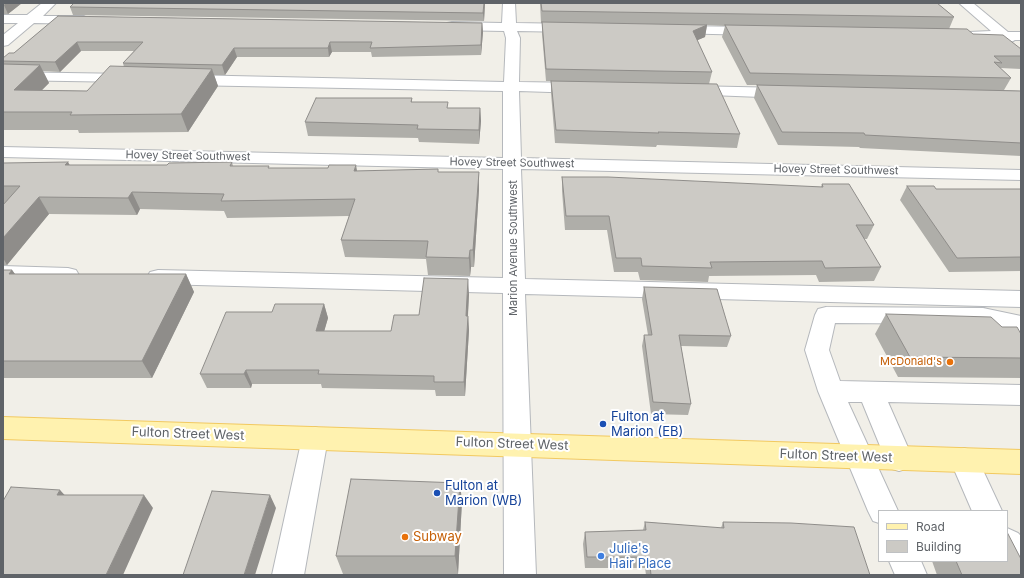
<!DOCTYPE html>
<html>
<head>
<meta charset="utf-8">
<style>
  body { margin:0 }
  #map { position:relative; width:1024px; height:578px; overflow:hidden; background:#f1efe8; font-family:Inter,sans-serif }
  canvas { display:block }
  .frame { position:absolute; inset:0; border:4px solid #5f6368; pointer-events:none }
  .legend { position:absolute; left:878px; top:510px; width:130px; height:52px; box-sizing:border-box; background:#fff; border:1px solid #bfc1c3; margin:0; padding:5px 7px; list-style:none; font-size:12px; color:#5f6368 }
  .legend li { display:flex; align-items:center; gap:8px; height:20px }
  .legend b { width:20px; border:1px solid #bfc1c3 }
</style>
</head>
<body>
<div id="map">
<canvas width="1024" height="578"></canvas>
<div class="frame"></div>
<ul class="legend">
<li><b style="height:5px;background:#fff2af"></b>Road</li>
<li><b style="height:11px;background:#cccac5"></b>Building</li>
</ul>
</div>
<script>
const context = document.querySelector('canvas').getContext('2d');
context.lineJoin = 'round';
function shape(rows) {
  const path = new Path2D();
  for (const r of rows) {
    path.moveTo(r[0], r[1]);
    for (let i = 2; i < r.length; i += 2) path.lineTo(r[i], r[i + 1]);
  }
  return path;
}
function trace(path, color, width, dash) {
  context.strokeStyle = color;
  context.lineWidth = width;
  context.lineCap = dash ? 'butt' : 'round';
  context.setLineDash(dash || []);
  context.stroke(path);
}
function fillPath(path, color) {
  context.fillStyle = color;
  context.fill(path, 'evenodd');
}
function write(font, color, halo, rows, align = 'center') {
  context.font = font + ' Inter,sans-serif';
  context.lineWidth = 4;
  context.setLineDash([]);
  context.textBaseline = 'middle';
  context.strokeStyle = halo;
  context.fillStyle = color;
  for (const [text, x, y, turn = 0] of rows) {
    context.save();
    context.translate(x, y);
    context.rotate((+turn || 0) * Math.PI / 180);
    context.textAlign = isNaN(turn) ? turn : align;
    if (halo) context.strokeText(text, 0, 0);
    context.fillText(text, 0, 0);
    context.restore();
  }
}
const minor = shape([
  [42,3,56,3,43,16,84,16,90,20,84,24,34,23,8,45,3,46,3,35,18,23,3,23,3,15,27,15,42,3],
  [503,3,515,3,516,23,572,24,577,25,579,28,577,31,572,32,517,31,520,38,519,82,580,83,585,85,588,88,585,91,580,93,519,91,521,158,1021,170,1021,180,521,169,525,279,1021,291,1021,307,525,294,536,575,504,575,503,293,158,284,150,282,147,277,150,272,158,270,503,278,503,169,3,157,3,147,503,158,503,91,186,85,181,83,178,80,181,77,186,75,504,82,506,38,504,31,452,30,447,29,445,26,447,23,452,22,502,23,503,3],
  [959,3,973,3,1008,32,1021,32,1021,40,1015,40,1009,43,1001,40,969,38,967,35,969,32,991,31,959,3],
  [676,26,754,27,759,28,761,31,759,34,754,35,671,33,669,30,671,27,676,26],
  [3,72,130,74,135,75,137,78,135,81,130,82,3,80,3,72],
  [690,86,786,88,791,90,794,93,791,96,786,98,685,94,682,91,685,88,690,86],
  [3,266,68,268,76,270,79,275,76,280,68,282,3,280,3,266],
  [826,307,983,308,1021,316,1021,334,983,324,835,323,829,350,840,381,1021,385,1021,405,888,402,913,459,909,468,899,471,889,468,862,402,848,402,898,511,879,511,879,523,873,521,868,511,818,391,805,350,815,315,818,309,826,307],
  [315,427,325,430,328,438,304,575,272,575,302,438,305,430,315,427],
  [964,448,974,451,1002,511,972,511,950,460,954,451,964,448],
  [1007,528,1018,533,1021,536,1021,574,1010,570,1003,561,1007,561,1007,528],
  [889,561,921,561,927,575,895,575,889,561]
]);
const major = shape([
  [3,417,1021,450,1021,474,3,439,3,417]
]);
trace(minor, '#b5b8bc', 2);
trace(major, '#f2c960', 2);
fillPath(minor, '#fff');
fillPath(major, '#fff2af');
fillPath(shape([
  [3,3,22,3,8,14,3,14],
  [74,3,485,3,484,21,73,15,70,7],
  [540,3,937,3,954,17,949,29,973,34,1021,49,1021,69,1000,68,1011,78,1004,90,1021,91,1021,156,860,148,859,147,778,145,754,98,757,85,747,85,722,37,725,26,707,25,705,37,697,40,712,72,709,84,740,134,737,148,657,145,656,147,555,143,551,93,551,81,546,81,542,34,542,23,541,23],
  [58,16,482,23,483,32,481,55,372,57,371,52,332,52,329,57,237,57,225,75,214,75,218,86,188,132,79,133,78,130,3,130,3,58,14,53],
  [81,51,134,51,123,63,124,67,87,91,42,90,49,83,43,71,60,72],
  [412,98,412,102,448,108,480,108,481,121,479,144,419,142,418,138,308,136,305,122],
  [232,162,233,166,270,168,357,171,438,169,438,172,479,172,479,189,474,267,471,267,470,276,428,275,426,259,345,257,341,240,349,216,227,218,224,211,140,209,137,215,49,214,7,265,3,265,3,205,5,203,3,203,3,163,70,165,167,165],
  [562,177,821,187,822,184,874,225,867,239,864,239,881,267,874,281,819,282,816,275,709,276,708,282,640,280,638,272,614,272,607,230,565,230,562,191],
  [907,186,936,189,1021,189,1021,271,949,272,900,200],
  [3,270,12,270,15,274,186,274,194,292,152,378,3,378],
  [644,287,731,336,727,347,681,346,691,404,688,415,651,414,642,346,644,335,648,335,642,299],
  [469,294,468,316,469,330,465,396,436,396,435,390,322,388,321,384,252,384,251,388,207,388,200,374,272,312,324,304,328,318,324,331,391,331,419,315],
  [886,314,1002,327,1021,358,1021,378,898,377,875,334],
  [462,501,458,574,343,574,336,556],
  [645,522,721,528,723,522,870,575,646,575,645,568,585,568,583,544,585,532,643,530],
  [932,561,1007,561,1021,575,937,575]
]), '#afaea9');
fillPath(shape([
  [6,3,22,3,8,14,4,5],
  [484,3,485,3,484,21,483,13],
  [482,23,483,32,481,55,481,45],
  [707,25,705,37,691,43,693,31],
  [77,42,81,51,60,72,55,62],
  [330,42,332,52,329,57,328,48],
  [234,48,237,57,225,75,222,65],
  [40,65,49,83,24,108,14,90],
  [212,69,218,86,188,132,181,114],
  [480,108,481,121,479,144,479,130],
  [68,162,77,178,65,165],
  [356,165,359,182,354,171],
  [479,172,479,189,474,267,473,250],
  [132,192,140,209,137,215,128,198],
  [39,197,49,214,7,265,3,258,3,238],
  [470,250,471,267,470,276,469,258],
  [12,270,24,287,9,274],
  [186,274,194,292,152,378,142,361],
  [468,279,469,294,467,330,466,316],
  [324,304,328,318,320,346,316,331],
  [468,316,469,330,465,396,464,382],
  [246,370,252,384,251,388,244,374],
  [460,483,462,501,458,574,455,556],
  [60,490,72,503,57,495],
  [144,495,153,508,123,575,106,575],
  [270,495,276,508,255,575,244,575]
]), '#8f8d8a');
const building = shape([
  [74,3,484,3,483,13,70,7,74,3],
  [541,3,937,3,954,17,542,11,541,3],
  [58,16,482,23,481,45,370,48,372,42,330,42,328,48,234,48,222,65,123,63,143,42,77,42,55,62,3,61,3,58,9,53,14,53,58,16],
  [542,22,707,25,693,31,712,72,546,69,542,22],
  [725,25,967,29,973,34,1003,35,1021,49,1021,56,994,56,1002,63,994,62,1011,78,750,73,725,25],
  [3,64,40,65,14,90,87,91,110,66,212,69,181,114,70,115,72,112,3,112,3,64],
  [551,81,717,84,740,134,658,132,659,133,556,130,551,81],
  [757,85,1021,91,1021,143,865,135,864,133,782,132,757,85],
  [316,98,412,98,411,102,448,102,447,108,480,108,479,130,417,129,418,125,305,122,316,98],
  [68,162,65,165,167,165,169,163,232,162,230,166,269,166,268,168,328,168,329,165,356,165,354,171,438,169,438,172,479,172,473,250,470,250,469,258,426,257,428,241,341,240,355,199,221,201,224,194,132,192,128,198,39,197,3,238,3,205,20,186,3,186,3,163,68,162],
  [562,177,608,177,823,187,822,184,849,184,874,225,856,225,881,267,825,268,822,261,710,262,712,268,642,266,641,258,616,258,609,216,566,216,562,177],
  [907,186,934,186,936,189,1021,189,1021,257,957,258,907,186],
  [3,270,12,270,9,274,186,274,142,361,3,361,3,270],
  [424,278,468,279,466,316,468,316,464,382,434,382,434,376,318,374,319,370,246,370,244,374,200,374,226,312,272,312,275,304,324,304,316,331,391,331,394,315,419,315,424,278],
  [644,287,717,289,731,336,679,335,691,404,653,402,644,335,652,335,644,287],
  [886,314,991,317,1002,327,1017,327,1021,334,1021,358,910,357,886,314],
  [351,479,460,483,455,556,336,556,351,479],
  [11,487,60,490,57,495,144,495,106,575,3,575,3,501,11,487],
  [212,491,270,495,244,575,183,575,212,491],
  [645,522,724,528,723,522,791,523,854,527,870,575,651,575,649,557,587,557,585,532,646,530,645,522],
  [1007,532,1021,559,1021,575,962,575,956,561,1007,561,1007,532]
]);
fillPath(building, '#cccac5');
trace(building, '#8f8d8a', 1);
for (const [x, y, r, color] of [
  [950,362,4,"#e8710a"],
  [603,424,4,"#1a4fb4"],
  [437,493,4,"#1a4fb4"],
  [405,537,4,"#e8710a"],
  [601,556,4,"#3f7fe0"]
]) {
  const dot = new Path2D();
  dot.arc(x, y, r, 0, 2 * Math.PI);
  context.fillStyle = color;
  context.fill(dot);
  trace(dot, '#fff', 1.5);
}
write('11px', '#5f6368', '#fff', [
  ["Hovey Street Southwest",188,156,1],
  ["Hovey Street Southwest",512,163,1],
  ["Hovey Street Southwest",836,170,1],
  ["Marion Avenue Southwest",514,248,-90]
]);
write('11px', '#c56008', '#fff', [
  ["McDonald's",942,362]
], 'right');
write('13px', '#164399', '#fff', [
  ["Fulton at",611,417],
  ["Marion (EB)",611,432],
  ["Fulton at",445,486],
  ["Marion (WB)",445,501]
], 'left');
write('13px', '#5f6368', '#fff', [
  ["Fulton Street West",188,434,2],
  ["Fulton Street West",512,444,2],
  ["Fulton Street West",836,456,2]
]);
write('13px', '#c56008', '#fff', [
  ["Subway",413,537]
], 'left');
write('13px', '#366cbe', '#fff', [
  ["Julie's",609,549],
  ["Hair Place",609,564]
], 'left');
</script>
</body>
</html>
